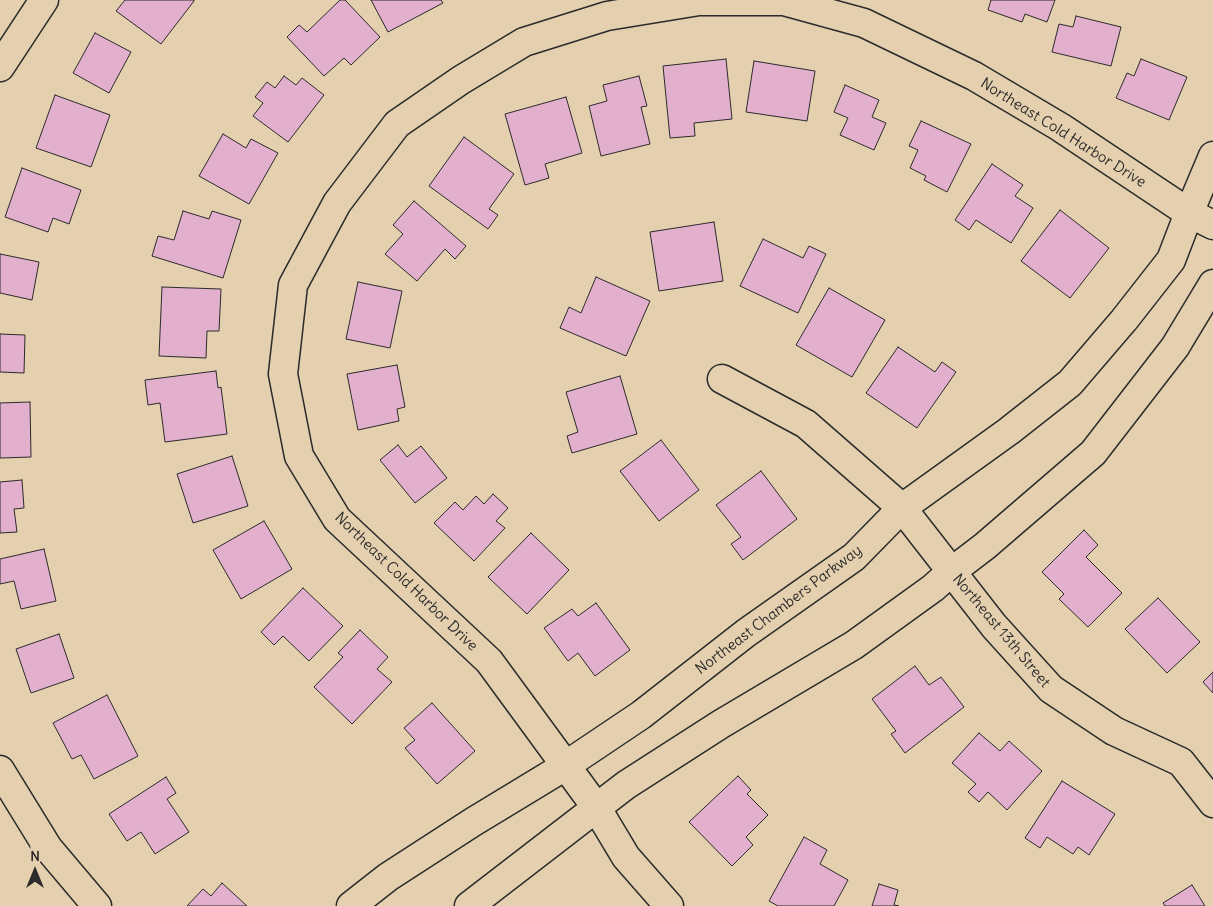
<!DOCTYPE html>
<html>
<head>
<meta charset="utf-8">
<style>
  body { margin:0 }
  #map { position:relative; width:1213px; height:906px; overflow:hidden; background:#e4cfae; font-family:Delius,sans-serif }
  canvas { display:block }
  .north { position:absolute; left:10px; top:846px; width:50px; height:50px; -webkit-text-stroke:4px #e4cfae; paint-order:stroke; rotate:0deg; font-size:14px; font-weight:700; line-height:20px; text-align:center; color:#2b2b2b }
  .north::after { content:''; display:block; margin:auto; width:18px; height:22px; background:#2b2b2b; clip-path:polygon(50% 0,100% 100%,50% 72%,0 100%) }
</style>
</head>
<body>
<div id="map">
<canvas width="1213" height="906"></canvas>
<div class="north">N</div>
</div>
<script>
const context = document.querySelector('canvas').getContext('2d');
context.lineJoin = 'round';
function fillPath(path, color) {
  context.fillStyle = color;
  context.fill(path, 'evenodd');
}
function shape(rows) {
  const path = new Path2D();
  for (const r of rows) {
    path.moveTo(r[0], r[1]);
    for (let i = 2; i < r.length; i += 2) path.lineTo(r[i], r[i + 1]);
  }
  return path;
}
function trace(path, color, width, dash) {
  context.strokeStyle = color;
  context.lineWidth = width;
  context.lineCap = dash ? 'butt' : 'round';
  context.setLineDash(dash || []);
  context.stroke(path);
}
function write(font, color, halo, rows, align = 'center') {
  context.font = font + ' Delius,sans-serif';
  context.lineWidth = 5;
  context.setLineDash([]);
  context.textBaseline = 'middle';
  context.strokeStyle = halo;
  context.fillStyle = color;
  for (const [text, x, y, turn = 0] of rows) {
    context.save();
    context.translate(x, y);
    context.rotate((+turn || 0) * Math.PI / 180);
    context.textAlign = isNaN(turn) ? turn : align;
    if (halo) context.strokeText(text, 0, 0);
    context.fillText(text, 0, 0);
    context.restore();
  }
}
const building = shape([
  [125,0,194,0,194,1,161,44,116,11,125,0],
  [340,0,345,0,380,37,351,65,344,58,324,76,287,37,299,25,307,32,340,0],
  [371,0,441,0,443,3,388,32,371,0],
  [991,0,1055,0,1047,22,1025,14,1022,22,988,10,991,0],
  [1076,16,1121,27,1111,66,1052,52,1059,24,1073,27,1076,16],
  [95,33,131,52,109,93,73,73,95,33],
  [726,59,732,119,694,123,695,136,670,138,663,66,726,59],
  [1141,59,1187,77,1169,120,1116,98,1127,73,1134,76,1141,59],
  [754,61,815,71,807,121,746,112,754,61],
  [284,76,296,85,302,78,324,95,288,142,253,116,263,103,255,97,267,82,275,88,284,76],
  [639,76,647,106,641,107,650,144,601,156,589,106,607,101,603,85,639,76],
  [845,85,879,100,872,117,886,123,874,150,840,135,848,118,834,112,845,85],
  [55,95,110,115,91,167,36,148,55,95],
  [566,97,582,153,545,164,549,178,525,185,505,114,566,97],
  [921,121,971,144,947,192,924,180,926,176,910,168,918,150,909,146,921,121],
  [223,134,246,148,251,139,278,153,249,204,199,176,223,134],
  [464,137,514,174,489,209,498,215,488,229,429,186,464,137],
  [992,164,1023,185,1015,196,1033,208,1011,243,976,220,969,230,955,220,992,164],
  [22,168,81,190,69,224,53,218,48,232,5,217,22,168],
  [414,201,466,246,455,259,445,249,417,281,385,254,403,234,393,225,414,201],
  [1060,210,1109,248,1070,298,1021,261,1060,210],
  [183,211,209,219,212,211,241,220,223,278,152,256,158,236,174,240,183,211],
  [714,222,723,281,659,291,650,232,714,222],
  [763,239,803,258,809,246,826,254,798,313,740,286,763,239],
  [0,254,39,262,32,300,0,293,0,254],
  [596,277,650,301,626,356,560,328,569,307,581,313,596,277],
  [358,282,402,291,390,348,346,339,358,282],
  [162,287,221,289,219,331,207,331,206,358,159,356,162,287],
  [829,288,885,320,852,377,796,345,829,288],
  [0,334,25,335,24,373,0,372,0,334],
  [898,347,935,372,942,362,956,372,917,428,866,393,898,347],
  [397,365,405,407,397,409,399,421,358,430,347,374,397,365],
  [216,371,218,388,221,387,227,434,165,442,160,403,148,405,145,380,216,371],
  [620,376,637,434,572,453,567,436,578,432,566,392,620,376],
  [30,402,31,457,0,458,0,403,30,402],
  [661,440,699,490,659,521,620,471,661,440],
  [398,445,407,457,421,446,447,478,415,503,380,460,398,445],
  [232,456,248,506,193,523,177,474,232,456],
  [761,471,797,519,743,560,731,544,741,537,716,505,761,471],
  [22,480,24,508,14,509,17,532,0,533,0,482,22,480],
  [493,494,508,508,496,521,505,528,474,561,434,523,455,502,463,510,476,496,484,504,493,494],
  [264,521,292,569,241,599,213,550,264,521],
  [1084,530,1098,545,1086,557,1122,593,1088,627,1059,599,1064,594,1042,572,1084,530],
  [531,533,569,570,527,614,488,577,531,533],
  [44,549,56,601,21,609,14,581,0,584,0,559,44,549],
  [303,588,343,626,309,661,283,636,274,645,261,632,303,588],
  [1158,598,1200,642,1167,673,1125,629,1158,598],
  [596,603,630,650,595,676,578,653,568,661,544,628,572,609,578,616,596,603],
  [360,630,388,657,377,669,392,682,352,724,314,687,343,657,338,653,360,630],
  [59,634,74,678,31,693,16,649,59,634],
  [915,666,929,685,941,677,964,707,905,753,891,734,896,731,872,699,915,666],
  [1213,672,1213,693,1203,682,1213,672],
  [107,695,138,756,94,779,81,755,72,759,53,723,107,695],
  [432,703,475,751,437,784,405,748,415,740,404,728,432,703],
  [979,733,1000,751,1009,741,1042,771,1007,810,988,792,979,802,968,792,976,784,952,763,979,733],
  [738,776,751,790,747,794,768,815,746,837,753,845,732,866,689,822,738,776],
  [166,777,176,793,167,799,189,832,155,854,141,832,127,841,109,814,166,777],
  [1062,781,1115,814,1089,855,1078,847,1073,854,1047,837,1040,848,1025,838,1062,781],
  [804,837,827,850,820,864,848,880,834,906,778,906,769,901,804,837],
  [222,883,247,906,187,906,203,889,211,896,222,883],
  [879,884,898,890,894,905,899,906,872,906,879,884],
  [1192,885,1205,906,1165,906,1163,903,1192,885]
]);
fillPath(building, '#e2afcc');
trace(building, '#2b2b2b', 1);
const minor = shape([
  [0,67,44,0],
  [722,379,806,424,902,508,994,626,1051,689,1114,731,1181,762,1213,803],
  [0,770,48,848,97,906],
  [351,906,388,877,473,822,562,768,641,715,746,633,854,557,902,508,1009,431,1070,383,1124,320,1171,260,1189,213,1213,156],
  [469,906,626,785,721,724,854,645,933,588,951,572,985,546,1093,453,1175,347,1213,284],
  [669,906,626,857,596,807,489,661,337,519,299,456,283,374,293,285,337,203,397,124,461,80,524,42,607,16,699,1,784,1,864,23,974,76,1060,127,1189,213,1213,225]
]);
trace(minor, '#2b2b2b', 31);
trace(minor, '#e4cfae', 28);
write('15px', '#2b2b2b', '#e4cfae', [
  ["Northeast Cold Harbor Drive",1063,133,32],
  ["Northeast Cold Harbor Drive",406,582,44],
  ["Northeast Chambers Parkway",779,610,-37],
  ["Northeast 13th Street",1001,631,50]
]);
</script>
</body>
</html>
